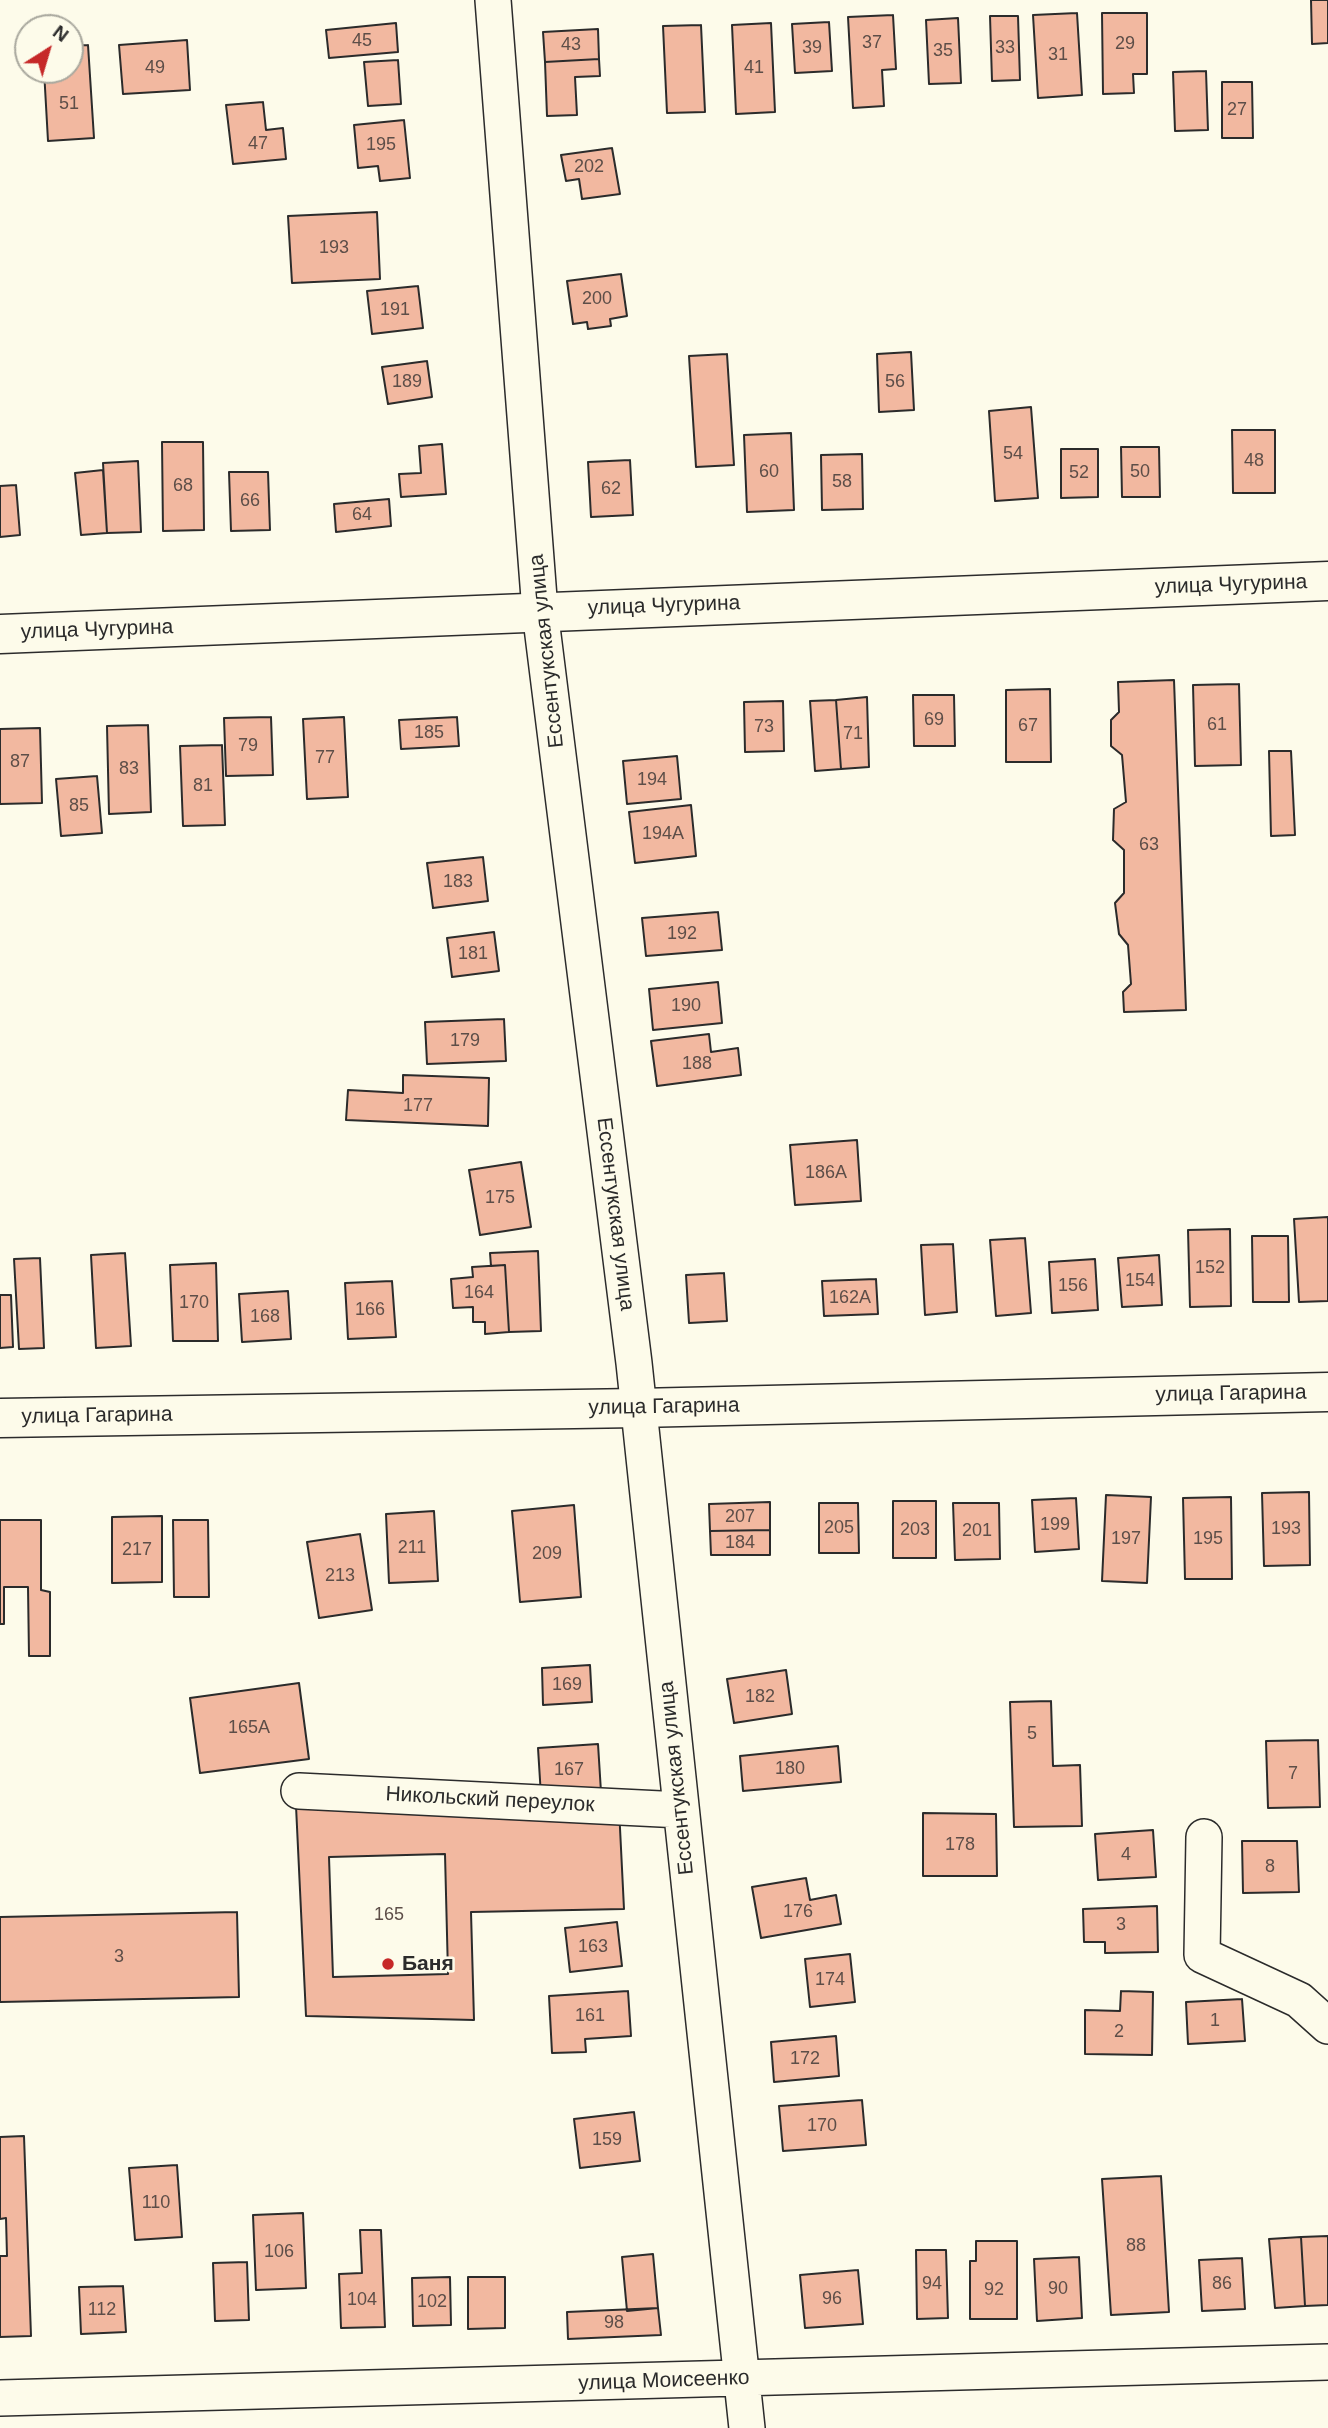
<!DOCTYPE html>
<html>
<head>
<meta charset="utf-8">
<style>
  body { margin:0 }
  #map { position:relative; width:1328px; height:2428px; overflow:hidden; background:#fdfbea; font-family:Helvetica,sans-serif }
  canvas { display:block }
  .north { position:absolute; left:14px; top:14px; width:70px; height:70px; box-sizing:border-box; background:#fdfbea; border:2px solid #a9a89e; border-radius:50%; rotate:37deg; font-size:19px; font-weight:700; line-height:28px; text-align:center; color:#2b2b2b }
  .north::after { content:''; display:block; margin:auto; width:24px; height:32px; background:#c62828; clip-path:polygon(50% 0,100% 100%,50% 72%,0 100%) }
</style>
</head>
<body>
<div id="map">
<canvas width="1328" height="2428"></canvas>
<div class="north">N</div>
</div>
<script>
const context = document.querySelector('canvas').getContext('2d');
context.lineJoin = 'round';
function fillPath(path, color) {
  context.fillStyle = color;
  context.fill(path, 'evenodd');
}
function shape(rows) {
  const path = new Path2D();
  for (const r of rows) {
    path.moveTo(r[0], r[1]);
    for (let i = 2; i < r.length; i += 2) path.lineTo(r[i], r[i + 1]);
  }
  return path;
}
function trace(path, color, width, dash) {
  context.strokeStyle = color;
  context.lineWidth = width;
  context.lineCap = dash ? 'butt' : 'round';
  context.setLineDash(dash || []);
  context.stroke(path);
}
function write(font, color, halo, rows, align = 'center') {
  context.font = font + ' Helvetica,sans-serif';
  context.lineWidth = 5;
  context.setLineDash([]);
  context.textBaseline = 'middle';
  context.strokeStyle = halo;
  context.fillStyle = color;
  for (const [text, x, y, turn = 0] of rows) {
    context.save();
    context.translate(x, y);
    context.rotate((+turn || 0) * Math.PI / 180);
    context.textAlign = isNaN(turn) ? turn : align;
    if (halo) context.strokeText(text, 0, 0);
    context.fillText(text, 0, 0);
    context.restore();
  }
}
const building = shape([
  [1311,0,1328,0,1328,43,1312,44,1311,0],
  [1077,13,1082,95,1038,98,1033,15,1077,13],
  [1102,13,1147,13,1147,74,1133,74,1134,93,1103,94,1102,13],
  [893,15,896,69,882,70,884,106,853,108,848,17,893,15],
  [990,16,1018,16,1020,80,992,81,990,16],
  [958,18,961,83,929,84,926,20,958,18],
  [829,22,832,71,795,73,792,24,829,22],
  [396,23,398,52,329,58,326,30,396,23],
  [771,23,775,112,736,114,732,25,771,23],
  [701,25,705,112,667,113,663,26,701,25],
  [598,29,599,59,545,62,543,32,598,29],
  [187,40,190,90,123,94,119,45,187,40],
  [88,45,94,138,48,141,44,70,70,70,70,46,88,45],
  [599,59,600,76,575,77,577,115,547,116,545,62,599,59],
  [398,60,401,104,368,106,364,62,398,60],
  [1206,71,1208,130,1175,131,1173,72,1206,71],
  [1222,82,1252,82,1253,138,1222,138,1222,82],
  [263,102,266,130,283,128,286,159,233,164,226,105,263,102],
  [404,120,410,178,380,181,378,166,358,168,354,125,404,120],
  [612,148,620,194,582,199,579,179,566,181,561,155,612,148],
  [377,212,380,279,292,283,288,216,377,212],
  [621,274,627,316,610,319,611,326,588,329,587,322,573,324,567,281,621,274],
  [418,286,423,328,372,334,367,291,418,286],
  [911,352,914,410,879,412,877,354,911,352],
  [727,354,734,465,696,467,689,356,727,354],
  [427,361,432,397,388,404,382,367,427,361],
  [1031,407,1038,498,995,501,989,411,1031,407],
  [1232,430,1275,430,1275,493,1233,493,1232,430],
  [791,433,794,510,747,512,744,435,791,433],
  [162,442,203,442,204,530,163,531,162,442],
  [442,444,446,494,401,497,399,474,421,473,419,446,442,444],
  [1121,447,1159,447,1160,497,1122,497,1121,447],
  [1061,449,1098,449,1098,497,1061,498,1061,449],
  [862,454,863,509,822,510,821,455,862,454],
  [630,460,633,515,591,517,588,462,630,460],
  [138,461,141,532,107,533,103,463,138,461],
  [103,470,107,533,81,535,75,473,103,470],
  [229,472,268,472,270,530,231,531,229,472],
  [16,485,20,535,0,537,0,486,16,485],
  [389,499,391,526,336,532,334,504,389,499],
  [1174,680,1186,1010,1124,1012,1123,992,1131,984,1128,945,1119,934,1115,903,1124,893,1124,850,1113,840,1114,809,1126,802,1122,755,1111,746,1111,720,1119,712,1118,682,1174,680],
  [1239,684,1241,765,1195,766,1193,685,1239,684],
  [1050,689,1051,762,1006,762,1006,690,1050,689],
  [913,695,954,695,955,746,914,746,913,695],
  [867,697,869,767,841,769,836,700,867,697],
  [836,700,841,769,815,771,810,701,836,700],
  [783,701,784,751,745,752,744,702,783,701],
  [271,717,273,775,226,776,224,718,271,717],
  [344,717,348,797,307,799,303,719,344,717],
  [457,717,459,746,401,749,399,720,457,717],
  [148,725,151,812,109,814,107,726,148,725],
  [40,728,42,803,0,804,0,729,40,728],
  [222,745,225,825,183,826,180,746,222,745],
  [1269,751,1291,751,1295,835,1271,836,1269,751],
  [677,756,681,799,627,804,623,761,677,756],
  [97,776,102,833,61,836,56,779,97,776],
  [691,805,696,856,635,863,629,812,691,805],
  [483,857,488,901,433,908,427,863,483,857],
  [718,912,722,950,646,956,642,918,718,912],
  [494,932,499,971,452,977,447,938,494,932],
  [718,982,722,1023,653,1030,649,989,718,982],
  [504,1019,506,1061,427,1064,425,1022,504,1019],
  [709,1034,711,1052,738,1048,741,1075,657,1086,651,1041,709,1034],
  [403,1075,489,1078,488,1126,346,1120,348,1090,403,1093,403,1075],
  [857,1140,861,1201,795,1205,790,1145,857,1140],
  [521,1162,531,1227,480,1235,469,1170,521,1162],
  [1328,1217,1328,1301,1299,1302,1294,1219,1328,1217],
  [1230,1229,1231,1306,1190,1307,1188,1230,1230,1229],
  [1252,1236,1288,1236,1289,1302,1253,1302,1252,1236],
  [1025,1238,1031,1313,996,1316,990,1240,1025,1238],
  [953,1244,957,1312,925,1315,921,1245,953,1244],
  [538,1251,541,1331,509,1332,505,1265,491,1266,490,1253,538,1251],
  [125,1253,131,1346,96,1348,91,1255,125,1253],
  [1159,1255,1162,1305,1122,1307,1118,1258,1159,1255],
  [40,1258,44,1348,19,1349,14,1259,40,1258],
  [1095,1259,1098,1310,1052,1313,1049,1262,1095,1259],
  [216,1263,218,1341,173,1341,170,1265,216,1263],
  [505,1265,509,1332,485,1334,485,1322,473,1322,473,1307,453,1308,451,1279,473,1277,472,1267,505,1265],
  [724,1273,727,1321,689,1323,686,1275,724,1273],
  [876,1279,878,1314,824,1316,822,1281,876,1279],
  [392,1281,396,1337,348,1339,345,1283,392,1281],
  [288,1291,291,1339,242,1342,239,1294,288,1291],
  [0,1295,11,1295,13,1347,0,1348,0,1295],
  [1309,1492,1310,1565,1264,1566,1262,1493,1309,1492],
  [1106,1495,1151,1497,1147,1583,1102,1581,1106,1495],
  [1231,1497,1232,1579,1185,1579,1183,1498,1231,1497],
  [1076,1498,1079,1549,1035,1552,1032,1500,1076,1498],
  [893,1501,936,1501,936,1558,893,1558,893,1501],
  [770,1502,770,1530,710,1531,709,1504,770,1502],
  [819,1503,858,1503,859,1553,819,1553,819,1503],
  [953,1503,999,1503,1000,1559,955,1560,953,1503],
  [574,1505,581,1597,520,1602,512,1511,574,1505],
  [434,1511,438,1581,389,1583,386,1514,434,1511],
  [162,1516,162,1582,112,1583,112,1517,162,1516],
  [0,1520,41,1520,41,1590,50,1592,50,1656,29,1656,28,1587,4,1587,4,1624,0,1624,0,1520],
  [173,1520,208,1520,209,1597,174,1597,173,1520],
  [770,1530,770,1555,711,1555,710,1531,770,1530],
  [360,1534,372,1610,319,1618,307,1542,360,1534],
  [590,1665,592,1702,543,1705,542,1668,590,1665],
  [786,1670,792,1714,734,1723,727,1679,786,1670],
  [299,1683,309,1759,200,1773,190,1698,299,1683],
  [1051,1701,1053,1766,1080,1765,1082,1826,1014,1827,1010,1702,1051,1701],
  [1318,1740,1320,1807,1268,1808,1266,1741,1318,1740],
  [598,1744,601,1792,541,1796,538,1748,598,1744],
  [838,1746,841,1782,743,1791,740,1756,838,1746],
  [296,1806,619,1808,624,1909,471,1912,474,2020,306,2016,296,1806],
  [923,1813,996,1814,997,1876,923,1876,923,1813],
  [1153,1830,1156,1877,1098,1880,1095,1834,1153,1830],
  [1242,1841,1297,1841,1299,1892,1243,1893,1242,1841],
  [445,1854,448,1974,333,1977,329,1857,445,1854],
  [806,1878,810,1900,836,1895,841,1924,761,1938,752,1887,806,1878],
  [1157,1906,1158,1952,1105,1953,1105,1942,1084,1942,1083,1909,1157,1906],
  [237,1912,239,1997,0,2002,0,1917,237,1912],
  [617,1922,622,1966,570,1972,565,1928,617,1922],
  [850,1954,855,2002,810,2007,805,1959,850,1954],
  [628,1991,631,2036,585,2039,586,2052,552,2053,549,1996,628,1991],
  [1121,1991,1153,1992,1152,2055,1085,2054,1085,2010,1120,2011,1121,1991],
  [1242,1999,1245,2041,1188,2044,1186,2002,1242,1999],
  [836,2036,839,2076,774,2082,771,2042,836,2036],
  [862,2100,866,2145,783,2151,779,2106,862,2100],
  [634,2112,640,2161,580,2168,574,2119,634,2112],
  [24,2136,31,2336,0,2337,0,2256,7,2256,6,2218,0,2219,0,2137,24,2136],
  [177,2165,182,2237,135,2240,129,2168,177,2165],
  [1161,2176,1169,2312,1111,2315,1102,2179,1161,2176],
  [303,2213,306,2288,256,2290,253,2215,303,2213],
  [360,2230,381,2230,385,2327,341,2328,339,2274,362,2273,360,2230],
  [1328,2236,1328,2305,1305,2306,1301,2237,1328,2236],
  [1301,2237,1305,2306,1275,2308,1269,2239,1301,2237],
  [976,2241,1017,2241,1017,2319,970,2319,970,2261,976,2261,976,2241],
  [916,2250,946,2250,948,2318,917,2319,916,2250],
  [653,2254,658,2308,627,2311,622,2257,653,2254],
  [1079,2257,1082,2318,1037,2321,1034,2259,1079,2257],
  [1242,2258,1245,2309,1202,2311,1199,2260,1242,2258],
  [247,2262,249,2320,215,2321,213,2263,247,2262],
  [858,2270,863,2324,805,2328,800,2275,858,2270],
  [450,2277,451,2325,413,2326,412,2278,450,2277],
  [468,2277,505,2277,505,2328,468,2329,468,2277],
  [123,2286,126,2332,81,2334,79,2287,123,2286],
  [658,2308,661,2335,568,2339,567,2312,658,2308]
]);
fillPath(building, '#f2b8a0');
trace(building, '#2b2b2b', 2);
const minor = shape([
  [493,0,540,611,634,1363,747,2428],
  [299,1791,681,1810],
  [1204,1837,1202,1955,1299,2000,1328,2026],
  [0,2398,1328,2362]
]);
const tertiary = shape([
  [0,634,1328,581],
  [0,1418,638,1408,1328,1392]
]);
trace(minor, '#2b2b2b', 38);
trace(tertiary, '#2b2b2b', 41);
trace(minor, '#fdfbea', 35);
trace(tertiary, '#fdfbea', 38);
for (const [x, y, r, color] of [
  [388,1964,7,"#c62828"]
]) {
  const dot = new Path2D();
  dot.arc(x, y, r, 0, 2 * Math.PI);
  context.fillStyle = color;
  context.fill(dot);
  trace(dot, '#fdfbea', 2.5);
}
write('18px', '#5d4e48', null, [
  ["45",362,41],
  ["37",872,43],
  ["29",1125,44],
  ["43",571,45],
  ["39",812,48],
  ["33",1005,48],
  ["35",943,51],
  ["31",1058,55],
  ["49",155,68],
  ["41",754,68],
  ["51",69,104],
  ["27",1237,110],
  ["47",258,144],
  ["195",381,145],
  ["202",589,167],
  ["193",334,248],
  ["200",597,299],
  ["191",395,310],
  ["189",407,382],
  ["56",895,382],
  ["54",1013,454],
  ["48",1254,461],
  ["60",769,472],
  ["50",1140,472],
  ["52",1079,473],
  ["58",842,482],
  ["68",183,486],
  ["62",611,489],
  ["66",250,501],
  ["64",362,515],
  ["69",934,720],
  ["61",1217,725],
  ["67",1028,726],
  ["73",764,727],
  ["185",429,733],
  ["71",853,734],
  ["79",248,746],
  ["77",325,758],
  ["87",20,762],
  ["83",129,769],
  ["194",652,780],
  ["81",203,786],
  ["85",79,806],
  ["194А",663,834],
  ["63",1149,845],
  ["183",458,882],
  ["192",682,934],
  ["181",473,954],
  ["190",686,1006],
  ["179",465,1041],
  ["188",697,1064],
  ["177",418,1106],
  ["186А",826,1173],
  ["175",500,1198],
  ["152",1210,1268],
  ["154",1140,1281],
  ["156",1073,1286],
  ["164",479,1293],
  ["162А",850,1298],
  ["170",194,1303],
  ["166",370,1310],
  ["168",265,1317],
  ["207",740,1517],
  ["199",1055,1525],
  ["205",839,1528],
  ["193",1286,1529],
  ["203",915,1530],
  ["201",977,1531],
  ["197",1126,1539],
  ["195",1208,1539],
  ["184",740,1543],
  ["211",412,1548],
  ["217",137,1550],
  ["209",547,1554],
  ["213",340,1576],
  ["169",567,1685],
  ["182",760,1697],
  ["165А",249,1728],
  ["5",1032,1734],
  ["180",790,1769],
  ["167",569,1770],
  ["7",1293,1774],
  ["178",960,1845],
  ["4",1126,1855],
  ["8",1270,1867],
  ["176",798,1912],
  ["165",389,1915],
  ["3",1121,1925],
  ["163",593,1947],
  ["3",119,1957],
  ["174",830,1980],
  ["161",590,2016],
  ["1",1215,2021],
  ["2",1119,2032],
  ["172",805,2059],
  ["170",822,2126],
  ["159",607,2140],
  ["110",156,2203],
  ["88",1136,2246],
  ["106",279,2252],
  ["94",932,2284],
  ["86",1222,2284],
  ["90",1058,2289],
  ["92",994,2290],
  ["96",832,2299],
  ["104",362,2300],
  ["102",432,2302],
  ["112",102,2310],
  ["98",614,2323]
]);
write('21px', '#2b2b2b', '#fdfbea', [
  ["улица Чугурина",1231,585,-2],
  ["улица Чугурина",664,606,-2],
  ["улица Чугурина",97,630,-2],
  ["Ессентукская улица",547,651,-96],
  ["Ессентукская улица",615,1214,83],
  ["улица Гагарина",1231,1394,-1],
  ["улица Гагарина",664,1407,-1],
  ["улица Гагарина",97,1416,-1],
  ["Ессентукская улица",677,1778,-96],
  ["Никольский переулок",490,1800,3],
  ["улица Моисеенко",664,2381,-2]
]);
write('bold 21px', '#2b2b2b', '#fdfbea', [
  ["Баня",402,1964]
], 'left');
</script>
</body>
</html>
